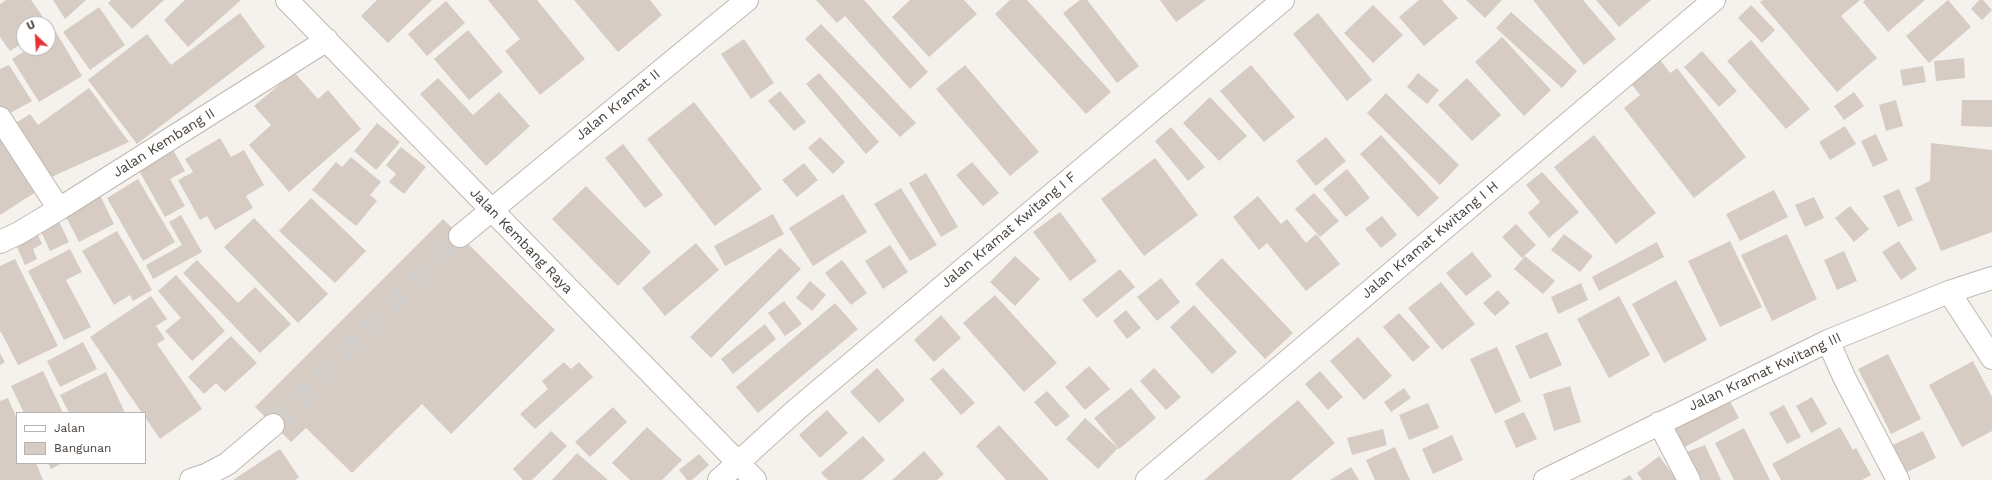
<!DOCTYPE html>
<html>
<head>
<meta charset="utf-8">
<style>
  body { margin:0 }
  #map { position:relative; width:1992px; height:480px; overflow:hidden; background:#f5f1ed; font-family:"Work Sans",sans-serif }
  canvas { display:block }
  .legend { position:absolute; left:16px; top:412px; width:130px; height:52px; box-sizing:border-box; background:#fff; border:1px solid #b6b3b1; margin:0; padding:5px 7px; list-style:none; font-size:12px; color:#49413b }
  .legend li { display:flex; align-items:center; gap:8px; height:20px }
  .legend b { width:20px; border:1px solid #b6b3b1 }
  .north { position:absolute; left:16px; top:16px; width:40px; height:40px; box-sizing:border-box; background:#fff; border:1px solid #b6b3b1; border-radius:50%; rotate:335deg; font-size:11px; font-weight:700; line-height:16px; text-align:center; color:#49413b }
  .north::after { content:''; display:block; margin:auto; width:14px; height:18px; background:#e73233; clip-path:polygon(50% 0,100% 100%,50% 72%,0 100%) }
</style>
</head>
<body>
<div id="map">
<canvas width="1992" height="480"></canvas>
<ul class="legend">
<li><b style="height:5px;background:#fff"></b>Jalan</li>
<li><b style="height:11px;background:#d6ccc3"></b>Bangunan</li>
</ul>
<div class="north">U</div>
</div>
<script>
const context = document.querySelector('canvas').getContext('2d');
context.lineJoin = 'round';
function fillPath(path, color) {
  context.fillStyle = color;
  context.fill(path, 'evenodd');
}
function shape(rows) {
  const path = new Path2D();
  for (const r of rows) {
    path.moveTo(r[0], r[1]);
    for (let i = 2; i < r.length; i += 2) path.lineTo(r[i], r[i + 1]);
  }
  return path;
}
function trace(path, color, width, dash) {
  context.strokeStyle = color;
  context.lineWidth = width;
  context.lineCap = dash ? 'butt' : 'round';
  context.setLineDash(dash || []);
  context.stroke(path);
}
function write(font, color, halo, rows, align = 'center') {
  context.font = font + ' "Work Sans",sans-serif';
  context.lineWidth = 3;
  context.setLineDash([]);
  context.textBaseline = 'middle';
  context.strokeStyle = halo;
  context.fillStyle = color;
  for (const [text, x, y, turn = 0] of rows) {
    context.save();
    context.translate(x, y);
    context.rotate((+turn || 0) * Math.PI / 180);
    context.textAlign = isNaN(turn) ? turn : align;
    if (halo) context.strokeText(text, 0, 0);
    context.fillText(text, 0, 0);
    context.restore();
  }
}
fillPath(shape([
  [6,0,31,0,48,24,24,24,24,42,10,51,0,37,0,4],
  [53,0,86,0,65,19],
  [111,0,164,0,132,29,108,3],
  [185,0,241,0,188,47,164,20],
  [377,0,432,0,388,43,361,16],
  [488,0,537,0,585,59,540,95,505,51,520,39],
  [574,0,650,0,662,15,618,52],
  [816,0,864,0,928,72,910,89,845,16,837,23],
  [910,0,964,0,977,14,929,57,892,17],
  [1010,0,1027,0,1111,92,1086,114,995,14],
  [1080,0,1087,0,1139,66,1117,83,1063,13],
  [1160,0,1206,0,1176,22],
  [1419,0,1442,0,1458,18,1424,46,1399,17],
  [1466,0,1502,0,1485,18],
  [1533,0,1583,0,1616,39,1584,65],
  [1596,0,1651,0,1619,27],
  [1763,0,1860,0,1841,16,1877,58,1837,92,1760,2],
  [1865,0,1925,0,1888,32,1863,2],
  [1948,0,1971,27,1929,63,1906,36],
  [1979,0,1983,0,1992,10,1982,20,1971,9],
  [446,1,465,23,427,56,408,34],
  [1373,5,1403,35,1373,63,1344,33],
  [1751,5,1775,30,1762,43,1738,18],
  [99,7,125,45,90,70,63,32],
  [1511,12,1577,71,1562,88,1496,28],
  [240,13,265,47,137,144,88,80,147,34,171,65],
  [1318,13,1372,80,1347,101,1293,34],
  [821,24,916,123,900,137,805,39],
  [468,30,503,72,469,100,434,59],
  [56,32,82,76,39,102,12,59,30,48,48,48,48,37],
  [1502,37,1551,90,1524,116,1475,62],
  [744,39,774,83,751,99,721,54],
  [1751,40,1810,109,1786,129,1727,61],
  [1702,51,1737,91,1719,107,1684,67],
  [1656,54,1670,73,1677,68,1746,157,1694,198,1624,108,1640,95,1626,77],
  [1964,58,1965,78,1936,81,1934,61],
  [9,65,32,101,5,116,0,110,0,69],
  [965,65,1039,152,1010,176,936,89],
  [1251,65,1295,117,1264,142,1220,91],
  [1923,66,1926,82,1903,86,1900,70],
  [294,72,318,99,328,90,361,129,289,192,249,145,271,125,254,106],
  [819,73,879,142,866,154,806,84],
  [1418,73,1439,90,1427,104,1407,87],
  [438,78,473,115,499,92,530,126,486,166,420,94],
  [1467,78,1501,115,1472,141,1438,105],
  [89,88,129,142,49,178,14,124,30,114,38,125],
  [780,91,806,122,794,131,768,101],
  [1854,92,1864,106,1844,120,1834,106],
  [1386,93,1459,165,1440,185,1367,113],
  [1210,97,1247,136,1219,161,1183,123],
  [1896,100,1903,126,1886,131,1879,105],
  [1962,100,1992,100,1992,127,1961,126],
  [694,102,762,189,715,226,647,139],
  [377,123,400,142,376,170,354,151],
  [1845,126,1856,144,1830,160,1819,142],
  [1171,127,1205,167,1188,181,1155,141],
  [0,134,42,188,0,215],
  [1876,134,1888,160,1873,167,1861,141],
  [1381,135,1439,198,1418,217,1360,154],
  [1594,135,1656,213,1616,244,1554,167],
  [820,137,845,162,833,174,808,148],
  [1326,137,1346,161,1316,186,1296,161],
  [220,138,231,157,244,150,264,185,246,196,253,208,215,230,207,216,200,220,178,180,193,172,185,159],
  [1931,143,1992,150,1992,232,1941,251,1915,188,1930,181],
  [623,144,663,195,645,208,605,158],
  [401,147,426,167,404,194,389,182,396,174,386,165],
  [172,148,185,171,170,179,185,206,165,217,137,167],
  [351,157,381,182,370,195,377,201,356,226,312,190,336,162,342,167],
  [1155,158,1198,215,1144,256,1101,199],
  [972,162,999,193,983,206,956,175],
  [804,163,818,180,797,197,782,180],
  [1347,169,1370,198,1346,217,1323,189],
  [1542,172,1579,212,1549,238,1528,213,1540,202,1526,185],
  [926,173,958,227,941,237,909,183],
  [138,179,175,242,143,261,107,198],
  [586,186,651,252,618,286,552,219],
  [901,188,937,245,910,261,874,204],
  [1899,189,1913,220,1898,227,1883,196],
  [1774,190,1788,217,1740,241,1726,214],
  [99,193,114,224,79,242,63,211],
  [1314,193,1339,221,1320,237,1295,209],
  [843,194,867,232,813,266,789,228],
  [1258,196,1281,224,1287,219,1306,243,1316,234,1340,264,1306,291,1267,243,1259,250,1233,217],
  [1814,197,1824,218,1805,227,1795,205],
  [311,198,366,251,335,283,279,231],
  [1850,206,1869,229,1854,242,1835,218],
  [1060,212,1097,261,1070,281,1033,232],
  [55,213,69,242,50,251,37,223],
  [773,214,784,234,725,266,714,246],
  [181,215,202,252,153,279,146,265,182,245,169,222],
  [1382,216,1397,235,1381,248,1365,229],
  [254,218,328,294,298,323,224,247],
  [443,219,555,330,451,434,422,404,352,473,306,428,291,442,255,407],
  [1516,224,1536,245,1522,258,1502,237],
  [35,228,42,244,33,249,37,259,25,265,13,238],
  [117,231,152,290,133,301,130,295,114,305,82,251],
  [1564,234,1593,256,1580,272,1551,250],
  [1787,234,1817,299,1772,321,1741,255],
  [1730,241,1762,307,1720,327,1688,261],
  [1899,241,1917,269,1901,280,1882,252],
  [1657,242,1664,257,1599,291,1592,277],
  [696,243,719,270,665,316,642,288],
  [890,245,908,272,883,289,865,261],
  [780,248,801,269,711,358,690,337],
  [70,249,82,272,66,280,91,327,64,340,28,271],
  [1844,251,1857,281,1837,290,1824,260],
  [1472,252,1492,276,1466,296,1446,273],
  [1015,256,1040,279,1015,306,990,282],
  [1525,256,1555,281,1543,294,1514,269],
  [1222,258,1293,333,1265,359,1195,284],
  [15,259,58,346,18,365,1,332,0,332,0,266],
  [197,260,238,303,255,287,291,324,260,353,183,273],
  [842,260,867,293,851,305,825,273],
  [1120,269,1135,287,1097,318,1082,300],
  [176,275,225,331,192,361,165,331,181,318,158,291],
  [1161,278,1180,302,1157,321,1137,297],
  [1676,280,1707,340,1664,363,1632,304],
  [810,281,826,295,812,311,796,298],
  [1441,282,1475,324,1442,350,1408,308],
  [1581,283,1588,300,1558,314,1551,297],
  [1498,290,1510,303,1495,316,1483,303],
  [995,295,1057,363,1024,392,963,323],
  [151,296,167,319,156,326,165,339,157,344,202,409,160,439,145,417,145,413,142,413,90,337],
  [1619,296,1650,355,1609,378,1577,319],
  [784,301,802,324,785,336,768,313],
  [835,303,858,329,758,413,736,387],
  [1194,305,1237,352,1212,374,1170,327],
  [1126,310,1141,328,1127,339,1113,321],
  [1399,313,1430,347,1413,362,1383,327],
  [941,315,961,338,934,362,914,340],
  [765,324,776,339,733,374,721,359],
  [1547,332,1562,365,1530,379,1515,346],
  [231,336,257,363,225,392,216,383,204,394,188,377],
  [1358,337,1392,376,1364,400,1330,361],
  [83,342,97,369,60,387,47,361],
  [1497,347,1521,401,1495,414,1470,359],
  [0,353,5,362,0,365],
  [1888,354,1921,419,1891,434,1858,369],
  [1973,361,1992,397,1992,431,1962,447,1929,385],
  [564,362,571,369,579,362,593,377,535,429,520,414,548,389,542,381],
  [1089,366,1110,389,1085,410,1065,387],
  [877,368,905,400,879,423,850,392],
  [943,368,975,403,961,415,930,379],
  [1154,368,1181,397,1166,410,1140,381],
  [43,371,63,413,24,413,11,386],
  [1320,371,1343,397,1328,410,1305,384],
  [106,372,125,413,69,413,60,395],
  [1570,386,1581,422,1554,431,1543,394],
  [1131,388,1156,418,1119,449,1094,418],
  [1404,388,1411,398,1391,412,1384,402],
  [1047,391,1070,416,1056,427,1034,402],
  [1726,394,1739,418,1683,448,1671,423],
  [1812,397,1827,424,1811,433,1796,406],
  [8,398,17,419,17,463,36,463,43,480,0,480,0,401],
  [1298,400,1335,443,1291,480,1204,480],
  [1428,403,1439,428,1409,440,1399,415],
  [1784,405,1801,437,1787,444,1769,413],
  [613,407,627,422,590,457,575,442],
  [827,410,848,433,820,458,799,435],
  [1524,412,1537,439,1516,448,1504,421],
  [1085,418,1118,448,1098,469,1066,439],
  [999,425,1049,480,1006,480,976,446],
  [647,427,682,460,662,480,630,480,612,463],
  [1840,427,1853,450,1856,448,1871,475,1862,480,1781,480,1772,464],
  [1744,428,1770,480,1734,480,1715,443],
  [1383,429,1387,445,1352,455,1347,438],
  [551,431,567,446,532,480,523,480,513,469],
  [1923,431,1936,458,1899,476,1886,448],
  [1452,435,1463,460,1433,474,1422,449],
  [863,436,885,460,862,480,828,480,821,473],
  [1705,445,1721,480,1700,480,1687,452],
  [1395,447,1410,480,1375,480,1366,460],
  [280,449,299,477,295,480,233,480],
  [924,451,944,474,937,480,892,480],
  [577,453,608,480,552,480],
  [699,454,709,465,692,480,687,480,679,470],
  [1659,456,1677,480,1642,480,1637,473],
  [48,463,62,463,51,469],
  [1351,467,1359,480,1330,480],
  [1630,475,1633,480,1622,480]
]), '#d6ccc3');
trace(shape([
  [273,425,460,236]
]), '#d3cec9', 22, [22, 11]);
const minor = shape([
  [287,0,755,480],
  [0,118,59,209],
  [460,236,747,0],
  [0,242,19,233,59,209,327,40],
  [1949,292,1992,358],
  [1828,341,1845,379,1898,480],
  [1659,423,1689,480],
  [191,480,206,475,227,464,273,425],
  [719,480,796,410,1283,0],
  [1147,480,1714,0],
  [1545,480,1828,341,1949,292,1992,278]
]);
trace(minor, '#c0b8b0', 24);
trace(minor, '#fff', 22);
write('14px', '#49413b', '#fff', [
  ["Jalan Kramat II",618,105,-39],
  ["Jalan Kembang II",164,143,-32],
  ["Jalan Kramat Kwitang I F",1009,230,-40],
  ["Jalan Kramat Kwitang I H",1430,240,-40],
  ["Jalan Kembang Raya",521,241,46],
  ["Jalan Kramat Kwitang III",1765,372,-25]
]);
</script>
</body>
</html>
